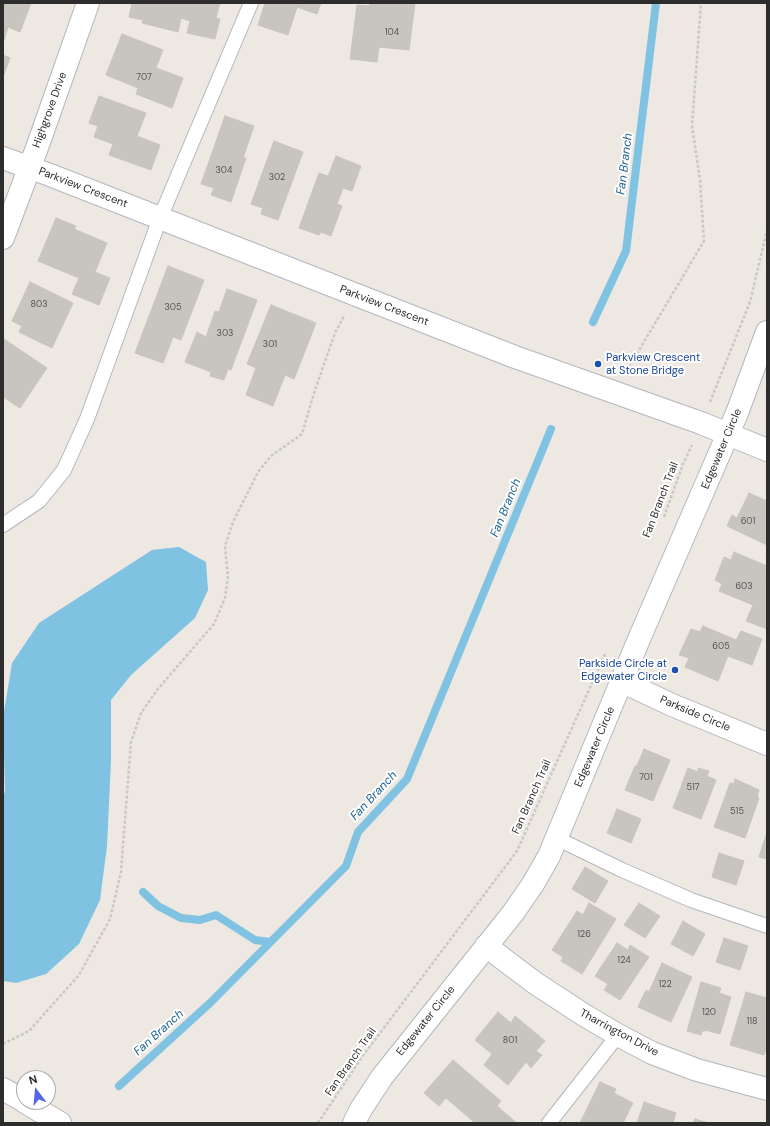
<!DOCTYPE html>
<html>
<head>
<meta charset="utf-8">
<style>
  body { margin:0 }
  #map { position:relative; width:770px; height:1126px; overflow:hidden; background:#ede8e1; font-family:"DM Sans",sans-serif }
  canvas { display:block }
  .frame { position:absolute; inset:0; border:4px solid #2d2d2d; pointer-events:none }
  .north { position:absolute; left:16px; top:1070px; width:40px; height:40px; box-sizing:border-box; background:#fff; border:1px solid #ababab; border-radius:50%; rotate:344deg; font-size:11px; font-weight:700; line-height:16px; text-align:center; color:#2d2d2d }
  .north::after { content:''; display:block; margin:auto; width:14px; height:18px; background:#5466e7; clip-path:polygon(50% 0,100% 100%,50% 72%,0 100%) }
</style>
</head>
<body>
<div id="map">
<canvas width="770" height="1126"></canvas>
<div class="frame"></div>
<div class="north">N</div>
</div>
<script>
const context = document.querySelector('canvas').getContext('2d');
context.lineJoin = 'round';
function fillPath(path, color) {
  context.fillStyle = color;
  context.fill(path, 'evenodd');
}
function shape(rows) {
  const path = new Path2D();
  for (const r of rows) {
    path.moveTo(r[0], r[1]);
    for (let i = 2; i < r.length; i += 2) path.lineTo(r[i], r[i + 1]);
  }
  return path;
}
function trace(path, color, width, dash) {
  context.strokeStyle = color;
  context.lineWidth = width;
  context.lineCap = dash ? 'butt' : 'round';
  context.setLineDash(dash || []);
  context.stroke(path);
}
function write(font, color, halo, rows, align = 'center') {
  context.font = font + ' "DM Sans",sans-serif';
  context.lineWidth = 4;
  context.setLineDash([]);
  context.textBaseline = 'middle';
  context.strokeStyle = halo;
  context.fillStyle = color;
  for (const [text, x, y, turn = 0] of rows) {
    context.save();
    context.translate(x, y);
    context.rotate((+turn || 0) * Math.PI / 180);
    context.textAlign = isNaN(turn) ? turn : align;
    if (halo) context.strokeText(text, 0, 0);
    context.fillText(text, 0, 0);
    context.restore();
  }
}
fillPath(shape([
  [179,547,206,562,208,590,195,618,131,675,111,700,111,761,107,846,100,900,79,944,46,974,16,983,3,981,3,799,5,791,3,718,12,663,39,623,152,550]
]), '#80c2e2');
trace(shape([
  [593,322,626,251,656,3],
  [143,892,158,906,181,918,200,920,216,915,255,940,270,942],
  [119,1086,210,1003,346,866,358,832,407,779,551,429]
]), '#80c2e2', 8);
const building = shape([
  [3,3,31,3,20,32,8,27,4,40,3,3],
  [132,3,220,3,216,18,220,19,215,39,187,33,190,21,181,18,178,32,142,23,143,20,129,17,132,3],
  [265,3,321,3,317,14,297,7,288,35,258,25,265,3],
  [370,3,415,3,409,50,379,47,377,62,350,59,357,5,369,6,370,3],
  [122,34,163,50,156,68,183,78,172,108,136,94,138,88,106,75,122,34],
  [3,55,10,58,3,77,3,55],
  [99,96,146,113,137,136,160,145,151,170,109,155,113,144,94,137,98,126,89,123,99,96],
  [225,116,254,126,243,158,246,158,231,202,211,195,214,188,201,184,225,116],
  [274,141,303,152,278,220,261,214,263,208,251,204,274,141],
  [336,156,361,166,352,191,343,188,337,204,342,206,331,236,321,232,319,235,299,228,319,173,328,176,336,156],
  [56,218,76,226,74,229,107,243,95,272,110,278,99,305,72,294,79,278,38,261,56,218],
  [168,266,204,280,181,340,173,337,163,363,135,353,168,266],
  [30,282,73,303,52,348,19,332,22,326,12,321,30,282],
  [227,289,257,300,231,370,228,369,224,380,210,376,211,372,185,362,197,332,206,337,215,311,219,312,227,289],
  [271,305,316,323,294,379,285,375,273,406,246,395,256,368,247,364,271,305],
  [4,339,47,368,20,408,3,397,3,342,4,339],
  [749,493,767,501,767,545,727,526,732,515,737,518,749,493],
  [734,552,767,566,766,582,767,583,767,629,746,621,753,605,719,591,722,584,715,580,724,557,731,560,734,552],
  [703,626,736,640,741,631,762,639,752,665,728,656,718,681,685,667,689,658,679,655,691,629,700,632,703,626],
  [644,749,670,760,653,801,625,790,635,766,637,766,644,749],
  [688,768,698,772,698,768,709,771,707,776,716,780,701,819,673,808,688,768],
  [735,779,759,790,757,797,759,798,745,838,714,827,730,783,734,784,735,779],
  [617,809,641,819,631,843,607,833,617,809],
  [767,832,767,859,759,857,767,832],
  [719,853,744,861,736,885,712,877,719,853],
  [585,867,608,881,595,903,572,889,585,867],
  [589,903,616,919,582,974,561,961,563,957,552,950,577,911,583,915,589,903],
  [639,903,660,916,645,938,624,925,639,903],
  [683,921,705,934,693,956,671,944,683,921],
  [724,938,748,946,740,970,716,962,724,938],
  [617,943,628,950,630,945,649,957,620,1000,604,990,608,984,595,976,617,943],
  [662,963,692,977,671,1022,638,1007,646,990,649,992,662,963],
  [701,982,721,988,719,993,731,997,720,1034,705,1030,705,1031,702,1031,701,1035,687,1031,701,982],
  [746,992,767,998,767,1046,764,1055,730,1045,746,992],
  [498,1012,511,1023,515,1016,545,1041,536,1051,542,1055,531,1068,526,1062,508,1085,484,1065,492,1054,475,1040,498,1012],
  [453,1060,501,1101,497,1106,517,1123,475,1123,446,1098,439,1106,424,1093,453,1060],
  [600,1082,616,1089,614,1093,633,1103,623,1123,580,1123,600,1082],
  [644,1102,676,1113,673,1123,637,1123,644,1102],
  [695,1119,709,1123,693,1123,695,1119]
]);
fillPath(building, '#c8c5c0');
trace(building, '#c8c4ba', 1);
const lane = shape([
  [3,525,39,501,64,470,87,419,160,218,251,3],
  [556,838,622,870,691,900,767,926],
  [549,1123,618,1035]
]);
const street = shape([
  [3,158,50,175,515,357,701,423,767,450],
  [3,238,38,145,88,3],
  [623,682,672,705,767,744],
  [486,946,535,983,584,1015,618,1035,652,1053,697,1070,767,1089],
  [3,1089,24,1101],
  [25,1102,60,1123],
  [354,1123,361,1109,382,1077,513,913,533,884,549,856,639,639,737,413,767,332]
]);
trace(lane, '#b4b6bf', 16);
trace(street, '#b4b6bf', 24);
trace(shape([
  [629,367,704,241,700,180,692,126,701,3],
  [710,402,750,302,767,230],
  [664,517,683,464,692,445],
  [3,1044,29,1031,79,975,110,919,121,872,131,742,141,713,157,690,214,624,225,598,228,577,225,546,233,522,258,472,271,456,302,434,314,393,335,333,344,316],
  [318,1123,362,1057,517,851,605,654]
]), '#c8c8c8', 2.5, [3, 2]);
trace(lane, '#fff', 14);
trace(street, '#fff', 22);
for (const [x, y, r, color] of [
  [598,364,4,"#1a4fb4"],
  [675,670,4,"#1a4fb4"]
]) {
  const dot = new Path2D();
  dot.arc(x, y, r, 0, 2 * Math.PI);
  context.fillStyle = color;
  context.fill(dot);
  trace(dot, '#fff', 1.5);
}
write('9px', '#545352', null, [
  ["104",392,33],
  ["707",144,78],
  ["304",224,171],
  ["302",277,178],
  ["803",39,305],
  ["305",173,308],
  ["303",225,334],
  ["301",270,345],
  ["601",748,522],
  ["603",744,587],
  ["605",721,647],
  ["701",646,778],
  ["517",693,788],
  ["515",737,812],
  ["126",584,935],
  ["124",624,961],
  ["122",665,985],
  ["120",709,1013],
  ["118",752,1022],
  ["801",510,1041]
]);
write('11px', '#2d2d2d', '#fff', [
  ["Highgrove Drive",50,110,-70],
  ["Parkview Crescent",83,188,21],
  ["Parkview Crescent",384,306,21],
  ["Edgewater Circle",722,449,-67],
  ["Fan Branch Trail",661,500,-69],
  ["Parkside Circle",695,714,23],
  ["Edgewater Circle",595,747,-67],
  ["Fan Branch Trail",532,797,-66],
  ["Edgewater Circle",426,1021,-51],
  ["Tharrington Drive",619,1033,28],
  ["Fan Branch Trail",351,1062,-55]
]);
write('11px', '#164399', '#fff', [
  ["Parkview Crescent",606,358],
  ["at Stone Bridge",606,371],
  ["Parkside Circle at",667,664,"right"],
  ["Edgewater Circle",667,677,"right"]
], 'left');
write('italic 12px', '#1d6291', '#fff', [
  ["Fan Branch",625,164,-83],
  ["Fan Branch",506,508,-68],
  ["Fan Branch",374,796,-47],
  ["Fan Branch",159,1033,-42]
]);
</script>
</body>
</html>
